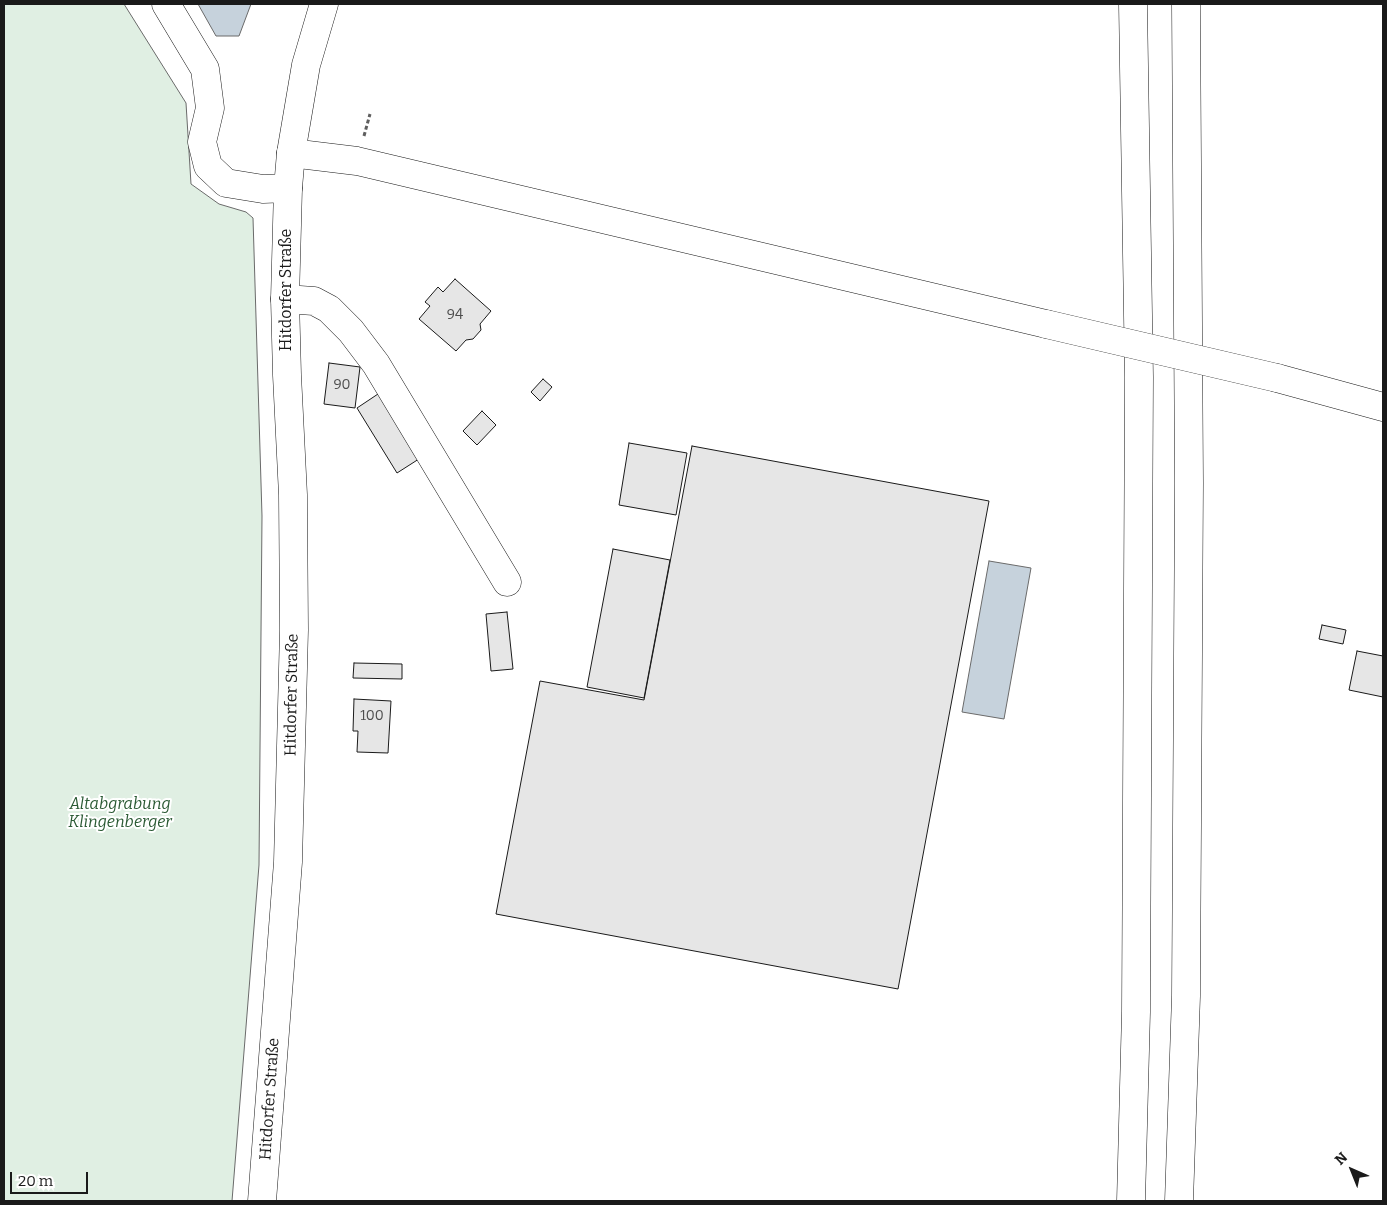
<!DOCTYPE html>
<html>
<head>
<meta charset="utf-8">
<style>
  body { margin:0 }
  #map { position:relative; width:1387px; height:1205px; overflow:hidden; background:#fff; font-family:Bitter,serif }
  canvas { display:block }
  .frame { position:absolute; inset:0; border:5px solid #1a1a1a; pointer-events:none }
  .north { position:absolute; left:1327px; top:1145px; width:50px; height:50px; -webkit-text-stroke:4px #fff; paint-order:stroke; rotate:316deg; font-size:14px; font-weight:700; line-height:20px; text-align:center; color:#1a1a1a }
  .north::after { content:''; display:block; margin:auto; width:18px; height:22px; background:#1a1a1a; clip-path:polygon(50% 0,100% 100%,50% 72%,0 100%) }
  .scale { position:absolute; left:10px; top:1172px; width:78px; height:22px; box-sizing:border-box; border:2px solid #1a1a1a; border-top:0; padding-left:6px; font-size:15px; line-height:18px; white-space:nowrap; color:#1a1a1a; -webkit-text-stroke:4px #fff; paint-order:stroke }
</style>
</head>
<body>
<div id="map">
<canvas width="1387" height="1205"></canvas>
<div class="frame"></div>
<div class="north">N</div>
<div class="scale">20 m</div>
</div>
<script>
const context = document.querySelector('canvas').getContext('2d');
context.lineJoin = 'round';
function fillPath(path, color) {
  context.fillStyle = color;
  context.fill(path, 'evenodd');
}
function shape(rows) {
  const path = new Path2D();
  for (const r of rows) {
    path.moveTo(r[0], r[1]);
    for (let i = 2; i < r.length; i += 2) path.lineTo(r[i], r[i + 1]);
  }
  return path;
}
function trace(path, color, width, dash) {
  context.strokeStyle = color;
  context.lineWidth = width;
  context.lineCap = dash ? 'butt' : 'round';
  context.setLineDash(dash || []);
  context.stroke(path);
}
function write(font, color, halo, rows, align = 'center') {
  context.font = font + ' Bitter,serif';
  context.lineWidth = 4;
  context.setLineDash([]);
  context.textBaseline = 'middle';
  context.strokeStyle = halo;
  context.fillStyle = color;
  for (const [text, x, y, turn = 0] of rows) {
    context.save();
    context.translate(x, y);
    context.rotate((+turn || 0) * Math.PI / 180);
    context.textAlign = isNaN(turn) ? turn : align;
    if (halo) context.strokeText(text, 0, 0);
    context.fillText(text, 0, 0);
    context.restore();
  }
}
const green = shape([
  [4,4,124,4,186,103,191,184,219,204,246,212,253,218,262,516,259,865,232,1201,4,1201,4,4]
]);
fillPath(green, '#e0efe3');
trace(green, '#6a6a6a', 1);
const water = shape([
  [198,4,251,4,239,36,216,36,198,4],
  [989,561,1031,568,1004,719,962,712,989,561]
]);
fillPath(water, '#c6d2dc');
trace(water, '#6a6a6a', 1);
const building = shape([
  [455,279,491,311,480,324,481,330,473,339,466,340,456,351,419,319,430,306,425,302,438,287,443,292,455,279],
  [329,363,360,367,355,408,324,404,329,363],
  [543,379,552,387,540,401,531,392,543,379],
  [381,392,422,457,397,473,357,408,381,392],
  [482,411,496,425,477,445,463,431,482,411],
  [629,443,687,453,676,515,619,505,629,443],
  [692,446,989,501,898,989,496,914,540,681,644,700,692,446],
  [613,549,670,560,644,698,587,687,613,549],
  [507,612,513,669,491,671,486,614,507,612],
  [1322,625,1346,630,1343,644,1319,639,1322,625],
  [1357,651,1383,656,1383,697,1349,690,1357,651],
  [354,663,402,664,402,679,353,678,354,663],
  [354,699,391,701,388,753,357,752,358,731,353,731,354,699]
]);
fillPath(building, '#e6e6e6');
trace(building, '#1a1a1a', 1);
const minor = shape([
  [166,4,205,69,210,108,202,142,208,166,226,183,263,189,288,188],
  [291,153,357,161,1046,324],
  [285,299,314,301,329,309,351,331,376,364,507,582],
  [1277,378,1383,407]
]);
const major = shape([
  [262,1201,288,862,294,630,293,495,287,375,285,299,288,188,291,153,306,65,324,4]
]);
const highway = shape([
  [1131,1201,1136,1012,1139,377,1133,4],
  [1179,1201,1186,996,1189,483,1186,4]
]);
trace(minor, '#1a1a1a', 29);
trace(major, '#1a1a1a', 29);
trace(highway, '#1a1a1a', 29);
trace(shape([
  [364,136,370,114]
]), '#5f5f5f', 3, [4, 2.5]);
trace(minor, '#fff', 28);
trace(major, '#fff', 28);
trace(highway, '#fff', 28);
const minorBridge = shape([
  [1046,324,1277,378]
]);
trace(minorBridge, '#1a1a1a', 29, []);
trace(minorBridge, '#fff', 28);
write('14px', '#4d4d4d', null, [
  ["94",455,315],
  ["90",342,385],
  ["100",372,716]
]);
write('16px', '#1a1a1a', '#fff', [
  ["Hitdorfer Straße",287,290,-90],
  ["Hitdorfer Straße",292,695,-89],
  ["Hitdorfer Straße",270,1099,-86]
]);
write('italic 16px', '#2b5a34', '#fff', [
  ["Altabgrabung",120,805],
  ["Klingenberger",120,823]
]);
</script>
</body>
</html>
